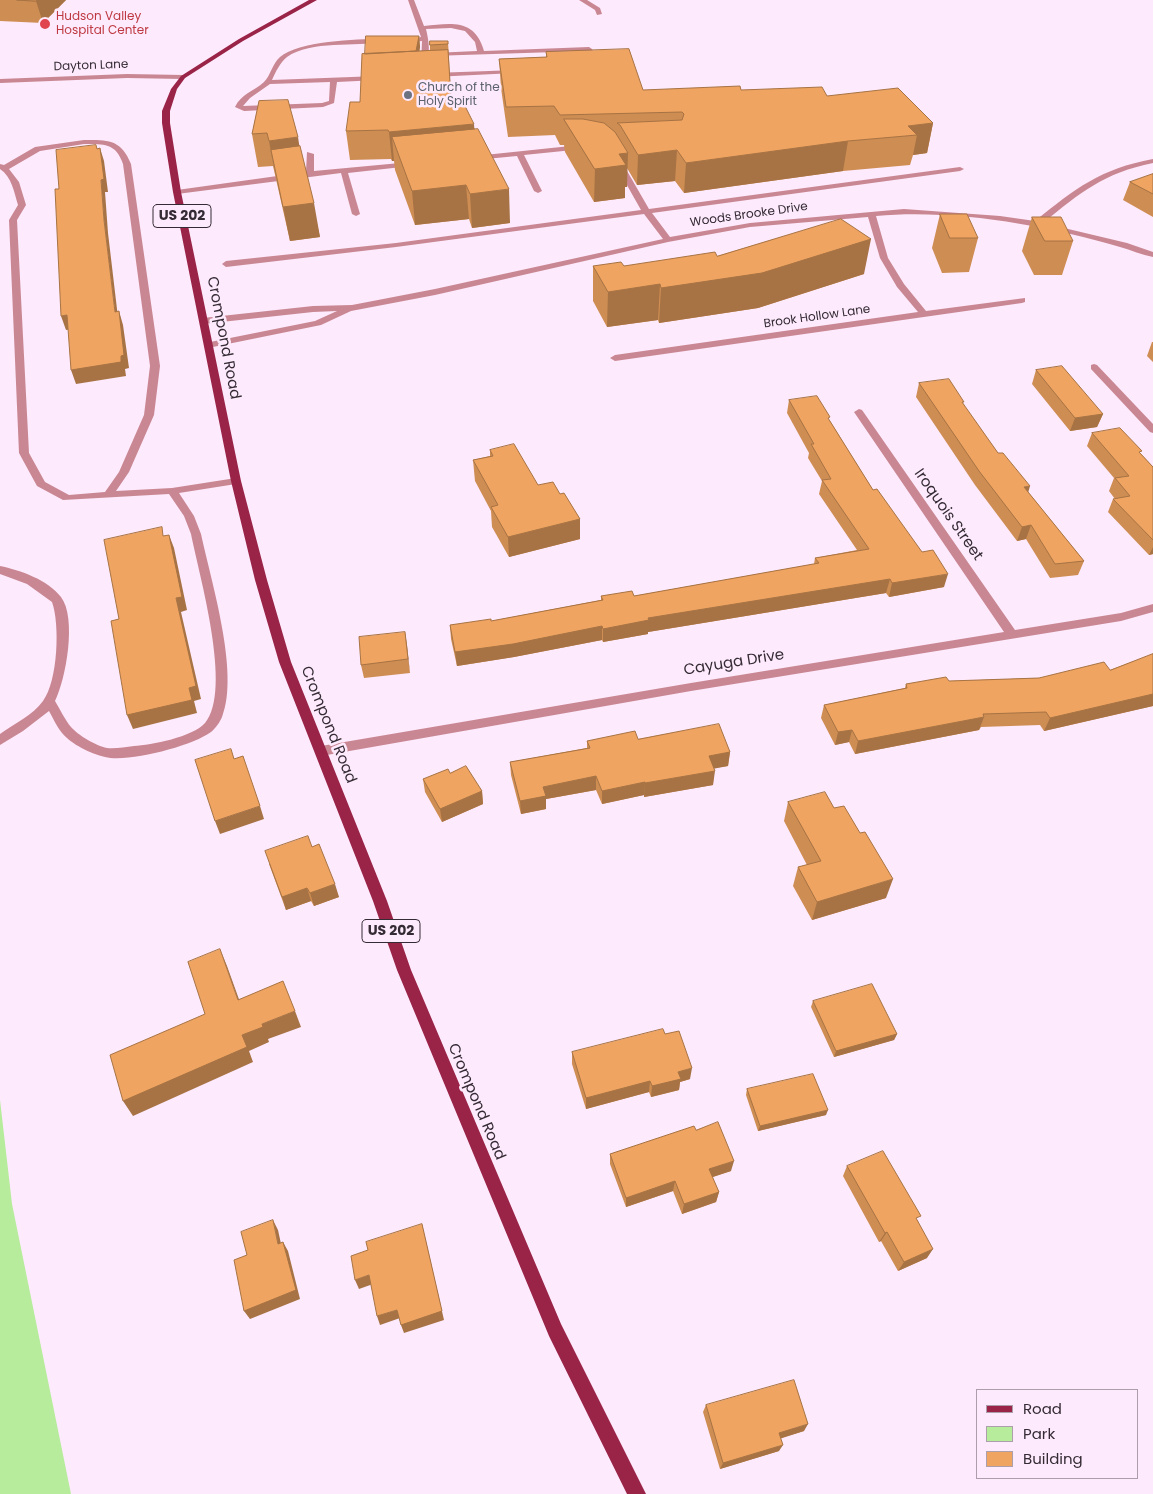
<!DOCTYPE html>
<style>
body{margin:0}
#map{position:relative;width:1153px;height:1494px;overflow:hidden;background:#fdeafc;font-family:Poppins,sans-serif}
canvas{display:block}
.legend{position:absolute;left:976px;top:1389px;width:162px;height:90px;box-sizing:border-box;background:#fdeafc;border:1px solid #ad9eac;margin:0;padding:6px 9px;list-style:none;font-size:15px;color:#342b34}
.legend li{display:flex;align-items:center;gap:10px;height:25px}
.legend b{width:25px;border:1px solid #ad9eac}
</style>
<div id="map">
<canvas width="1153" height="1494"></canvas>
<ul class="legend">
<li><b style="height:6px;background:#9a2448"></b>Road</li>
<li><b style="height:14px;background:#b6ec9b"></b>Park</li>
<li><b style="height:14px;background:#efa461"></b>Building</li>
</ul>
</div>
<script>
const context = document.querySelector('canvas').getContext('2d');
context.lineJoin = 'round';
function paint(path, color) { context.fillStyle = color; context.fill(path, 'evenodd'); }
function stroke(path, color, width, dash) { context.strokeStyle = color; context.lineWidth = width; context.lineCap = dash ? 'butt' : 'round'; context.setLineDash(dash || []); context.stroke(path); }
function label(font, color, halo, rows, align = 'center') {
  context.font = font + ' Poppins,sans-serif'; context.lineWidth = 5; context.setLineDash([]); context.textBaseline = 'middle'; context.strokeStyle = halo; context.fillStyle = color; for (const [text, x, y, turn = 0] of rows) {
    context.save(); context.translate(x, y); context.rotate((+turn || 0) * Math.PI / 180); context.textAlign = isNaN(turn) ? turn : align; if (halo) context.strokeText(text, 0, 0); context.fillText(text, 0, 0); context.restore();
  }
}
paint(new Path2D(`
 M0 1100 12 1204 71 1494H0Z`), '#b6ec9b');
paint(new Path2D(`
 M408 0H414L424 26C452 23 475 19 484 51L589 47 592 49 596 58 594 64 591 66 588 64 590 58 587 51 431 56 430 55 433 53 477 51 475 42 465 31 451 28 426 29C429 42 431 54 425 67H421L422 41 404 43 401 41 421 37Z
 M579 0H587L600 8 602 14 597 15 595 10Z
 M381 39 384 41 383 42C356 47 311 40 287 57 280 63 276 71 272 80L378 76 381 78 378 80 337 82 334 103 323 107 244 111 235 107C241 94 254 91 264 82 271 75 272 64 280 57 298 41 357 39 381 39ZM330 82 329 101 322 103 243 106 250 98 270 84Z
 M517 70V72L515 73 433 77 430 75 433 73Z
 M127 74 183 75 186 77 183 79 127 78 0 83V79Z
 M84 140C108 140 121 139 131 164L160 366 154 415 129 472 116 491 172 488 236 478 241 481 236 484 179 493 194 516 201 534C211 581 240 673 222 717 220 722 215 729 211 732 192 746 128 763 105 757 91 754 71 744 62 733 57 727 53 718 49 711L23 731 0 745V734C14 724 33 715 43 701 58 681 60 624 52 602L27 584 0 574V566C20 570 48 580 61 597 77 618 66 679 55 701 60 709 65 720 71 727 78 735 96 746 107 748 115 749 125 747 134 746 151 745 193 737 205 723 233 690 199 575 191 534L184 516 169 494 63 500 37 486 19 453 9 220 18 205C14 192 12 177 0 169V164L4 165 35 147ZM84 144C104 144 116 143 123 164L150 366 144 415 119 472 105 492 69 495 45 482 29 453 17 220 26 205 19 182 9 169 40 151Z
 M580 145 584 147 583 149 524 155 542 191 538 193 534 191 517 156 475 160 471 158 475 156Z
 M307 152 314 154V171L411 162 415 164 411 166 348 173 360 214 356 216 352 214 341 173 177 194 173 192 177 190 306 172Z
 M1153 159V163C1104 173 1081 192 1043 223L1127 243 1153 252V257C1142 255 1131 250 1120 247 1044 225 955 209 876 216L888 258 904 284 926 311 1025 298V302L1022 303 615 361 610 358 615 355 918 312 897 287 880 258 868 217 750 227 668 242 435 295 351 311 321 325 208 348 205 347V343L315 321 337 311 313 312 203 324 199 321 203 318 313 306 352 305 435 289 663 239 644 214 396 247 226 267 222 264 226 261 396 243 641 210 615 164 619 162 623 164 649 209 960 167 964 169 960 171 652 213 670 237 750 223 904 209 1000 216 1035 221C1076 188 1100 169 1153 159Z
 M1094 364 1097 365 1153 424V433L1150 432 1091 369V365Z
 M859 409 862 410 1015 630 1121 613 1153 604V612L1121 621 691 691 321 756 317 754 315 751 317 748 321 746 691 683 1004 632 854 412Z`), '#c98793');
paint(new Path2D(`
 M309 0H317L243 41 185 78 177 89 170 111V123L181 192 241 481 267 580 291 662 387 901 411 970 561 1324 646 1494H627L549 1336 397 970 373 901 279 662 255 580 231 481 173 192 162 123V111L171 89 181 76 239 39Z`), '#9a2448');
paint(new Path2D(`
 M0 0H66L43 23 0 21Z
 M419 36 420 47 419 51H430V45L448 41 451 98 475 129 510 223 472 228 469 219 415 225 395 170 394 161H392L391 159 350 160 346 131 360 102 365 54Z
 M546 52 643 90H741L827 96 933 123 927 153 913 155 910 165 843 171 684 193 675 181 637 185 627 168V187H625V198L594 202 565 152 564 145H560L555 135 508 137 501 88 499 59 546 57Z
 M259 101 299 146 320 237 290 241 273 166 258 167 252 134Z
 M1153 174V217L1123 200 1130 182Z
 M940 214 978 238 969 272 942 273 932 248Z
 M1032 217 1073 241 1062 275H1034L1022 251Z
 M717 256 864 274 758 308 659 323 658 320 607 327 593 301V266H624Z
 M1152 342H1153V362L1147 356Z
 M1036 370 1103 414 1097 427 1070 431 1032 384Z
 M919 383 963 405 998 453 1028 492 1084 561 1078 575 1050 578 1026 539 1017 541 975 485 916 397Z
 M789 400 830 421 873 490 944 587 889 597 886 593 648 632V634L603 642 602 640 514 657 457 666 451 639 450 625 491 621 601 600V596H634L814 564 815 558 857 550 819 494 822 481 808 458 809 453 787 413Z
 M1092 433 1141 454 1153 467V554L1149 555 1108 512 1113 499H1115L1109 491 1114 478 1087 446Z
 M490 450 538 485 560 494 580 519V539L509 557 492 527 491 511 475 481 473 460 490 456Z
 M405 632 410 673 364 678 361 665Z
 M1153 654V706L1044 731 1040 725 981 727 979 730 855 754 849 742 835 745 821 718 824 705 905 688 906 684 949 681 1039 678 1110 670Z
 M638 739 730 752 728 766 714 768 713 785 644 797V795L602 804 596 790 546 799V809L521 814 511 775 510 762 587 748V741Z
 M450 773 482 791 483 804 442 822 425 792 423 779Z
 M788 802 886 898 812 920 793 886 798 867 807 865 784 821Z
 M312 847 339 897 314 906 311 901 286 910 269 864Z
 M813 1001 897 1034 894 1040 834 1057 811 1007Z
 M665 1034 690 1079 680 1082 679 1090 651 1097 649 1092 586 1109 572 1064V1052Z
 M747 1089 826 1115 758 1131 746 1095Z
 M696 1130 731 1171 712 1177 719 1192 716 1202 682 1214 673 1191 626 1207 610 1164V1154Z
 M847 1166 918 1221 927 1258 898 1271 881 1241 879 1242 843 1176Z
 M706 1405 804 1431 781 1438 779 1451 720 1469 703 1412Z`), '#ce8d53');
paint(new Path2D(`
 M37 0H66L43 23 36 1Z
 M419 36 420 47 416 71 414 59Z
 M933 123 927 153 913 155 917 135 908 126Z
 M474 124 476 153 392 137 394 161H392L389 132Z
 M298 137 303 170 271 150 275 174 269 141Z
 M848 141 843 171 684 193 686 163Z
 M100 148 104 161 108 192H105L108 233 119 326 115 312 104 220 101 180Z
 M677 150 675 181 637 185 638 155Z
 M628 153 627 187H625V198L594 202 595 169 619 154Z
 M466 185 469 219 415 225 412 191Z
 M509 189 510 223 472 228 470 194Z
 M314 203 320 237 290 241 283 207Z
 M871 239 864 274 758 308 659 323 661 288Z
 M660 284 658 320 607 327 608 292Z
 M119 311 123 325 129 368 125 369 126 376 76 384 71 370 121 356Z
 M67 315 72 329 66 330 61 316Z
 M1103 414 1097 427 1070 431 1075 418Z
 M1030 486 1026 500 1024 487Z
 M580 519V539L509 557 508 537Z
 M1031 525 1026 539 1017 541 1022 527Z
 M169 535 174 548 187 610 181 612 201 699 194 701 197 713 133 729 127 715 189 688 176 598Z
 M1153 547V554L1149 555Z
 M948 574 944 587 889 597 892 583Z
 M890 579 886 593 648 632V634L603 642V629L648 618Z
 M602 626V640L514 657 457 666 455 652Z
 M405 632 407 645 410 673 408 659Z
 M1153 694V706L1044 731 1050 718Z
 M984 717 979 730 855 754 858 741Z
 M852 730 849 742 835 745 838 732Z
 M730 752 728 766 707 770 709 756Z
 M715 771 713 785 644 797 645 783Z
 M596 776V790L546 799V809L521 814 520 801 543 787Z
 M645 782 644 795 602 804V791Z
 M482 791 483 804 442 822 440 809Z
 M260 806 264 819 220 834 215 821Z
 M893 879 886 898 812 920 817 902Z
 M335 884 339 897 314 906 310 893Z
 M307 888 311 901 286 910 282 897Z
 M220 949 227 966 245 1016 238 1000Z
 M295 1011 301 1027 268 1039 269 1042 249 1051 253 1062 133 1116 123 1101 242 1035 262 1024Z
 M897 1034 894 1040 834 1057 836 1051Z
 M692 1068 690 1079 680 1082 679 1090 651 1097 652 1086 678 1072Z
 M650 1081 649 1092 586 1109V1098Z
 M828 1110 826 1115 758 1131 760 1126Z
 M734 1161 731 1171 707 1179 709 1169Z
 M675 1181 673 1191 626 1207V1198Z
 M719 1192 716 1202 682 1214 684 1204Z
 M273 1220 278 1230 283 1253 278 1244Z
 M422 1224 444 1320 404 1333 401 1325Z
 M887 1232 881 1241 879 1242 885 1233Z
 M283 1242 288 1251 300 1299 250 1319 244 1311Z
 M933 1249 927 1258 898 1271 904 1262Z
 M369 1275 373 1284 359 1289 355 1280Z
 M397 1310 400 1318 380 1325 377 1316Z
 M808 1424 804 1431 776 1440 779 1433Z
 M783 1445 779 1451 720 1469 723 1463Z`), '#a77344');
const building = new Path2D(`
 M17 0H37L36 1Z
 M366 36H419L416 51 365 54Z
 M430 41H448V44L430 45Z
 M629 49 643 90 740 86 741 90 822 87 827 96 898 88 933 123 908 126 917 135 848 141 686 163 677 150 638 155 620 125 617 123 682 120 684 114 682 112 560 115 554 106 506 107 499 59 547 57 546 52Z
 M448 50 451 98H461L474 124 389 132 388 130 346 131 350 102H360L362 54Z
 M288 100 298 137 269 141 267 133 252 134 259 101Z
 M564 119H583L604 123 615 132 628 153 619 154 626 165 595 169Z
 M478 129 509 189 470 194 466 185 412 191 392 137Z
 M96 145 97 149 100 148 104 179 101 180 104 220 115 312 119 311 124 355 121 356V362L71 370 67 315 61 316 55 189H59L56 150Z
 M300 146 314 203 283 207 271 150Z
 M1153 174V194L1130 182Z
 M940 214H967L978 238H950Z
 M1032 217H1061L1073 241H1045Z
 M841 219 871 239 762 273 661 288 660 284 608 292 593 266 621 262 624 266 715 252 717 256Z
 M1062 366 1103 414 1075 418 1036 370Z
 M949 379 964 402H962L998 453H1003L1030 486 1024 487 1084 561 1055 564 1031 525 1022 527 979 471 919 383Z
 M817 396 830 417 828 418 873 490 877 489 922 552 933 550 948 574 892 583 890 579 648 618 649 620 603 629 602 626 513 644 455 652 450 625 491 619V621L603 600 601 596 632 591 634 596 819 563 815 558 869 549 822 480 831 479 811 444H814L789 400Z
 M1120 428 1142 451 1139 452 1153 467V540L1113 499 1130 496 1115 478 1129 476 1092 433Z
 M514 444 538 485 553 482 560 494 564 493 580 519 508 537 491 507 498 505 473 460 493 456 490 450Z
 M162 527 163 536 169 535 182 597 176 598 196 686 189 688 192 700 127 715 111 621 119 619 104 540Z
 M405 632 408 659 361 665 359 637Z
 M1153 654V694L1050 718 1046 712 983 714 984 717 858 741 852 730 838 732 824 705 907 688 906 684 946 677 949 681 1039 678 1104 662 1110 670Z
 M719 724 730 752 709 756 715 771 645 783V782L602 791 596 776 543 787 546 796 520 801 510 762 590 748 587 741 635 731 638 739Z
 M231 749 234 759 243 756 260 806 215 821 195 760Z
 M466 766 482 791 440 809 423 779 448 769 450 773Z
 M825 792 834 808 844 806 860 833 865 832 893 879 817 902 798 867 821 861 788 802Z
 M308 836 312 847 319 844 335 884 310 893 307 888 282 897 265 851Z
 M220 949 238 1000 283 981 295 1011 262 1024 263 1027 242 1035 247 1047 123 1101 110 1055 205 1014 188 962Z
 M872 984 897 1034 836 1051 813 1001Z
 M663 1029 665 1034 679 1031 692 1068 678 1072 681 1079 652 1086 650 1081 586 1098 572 1052Z
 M813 1074 828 1110 760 1126 747 1089Z
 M718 1122 734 1161 709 1169 719 1192 684 1204 675 1181 626 1198 610 1154 694 1126 696 1130Z
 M883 1151 921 1216 916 1218 933 1249 904 1262 887 1232 885 1233 847 1166Z
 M273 1220 278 1244 283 1242 296 1290 244 1311 234 1260 247 1255 241 1232Z
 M422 1224 442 1311 401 1325 397 1310 377 1316 369 1275 355 1280 351 1256 368 1250 366 1242Z
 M794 1380 808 1424 779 1433 783 1445 723 1463 706 1405Z`);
paint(building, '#efa461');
stroke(building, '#a77344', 1);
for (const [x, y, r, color] of [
 [45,24,6,"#e0444e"],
 [408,95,5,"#6b7280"]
]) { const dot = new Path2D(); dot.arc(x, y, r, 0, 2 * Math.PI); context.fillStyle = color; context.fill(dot); stroke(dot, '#fdeafc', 2); }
label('12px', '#be3a42', '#fdeafc', [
 ["Hudson Valley",56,17],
 ["Hospital Center",56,31]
], 'left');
label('12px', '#342b34', '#fdeafc', [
 ["Dayton Lane",91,66,-2],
 ["Woods Brooke Drive",749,215,-8],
 ["Brook Hollow Lane",817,317,-8]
]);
label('12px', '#5b616d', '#fdeafc', [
 ["Church of the",418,88],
 ["Holy Spirit",418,102]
], 'left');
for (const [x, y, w] of [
 [182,216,58],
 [391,931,58]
]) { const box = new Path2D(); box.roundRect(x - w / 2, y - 11.5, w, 23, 4); context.fillStyle = '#fdeafc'; context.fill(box); stroke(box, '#342b34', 1); }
label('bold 14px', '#342b34', null, [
 ["US 202",182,216],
 ["US 202",391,931]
]);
label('15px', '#342b34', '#fdeafc', [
 ["Crompond Road",223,338,79],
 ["Iroquois Street",948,515,55],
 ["Cayuga Drive",734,663,-9],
 ["Crompond Road",328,725,68],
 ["Crompond Road",476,1102,67]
]);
</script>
